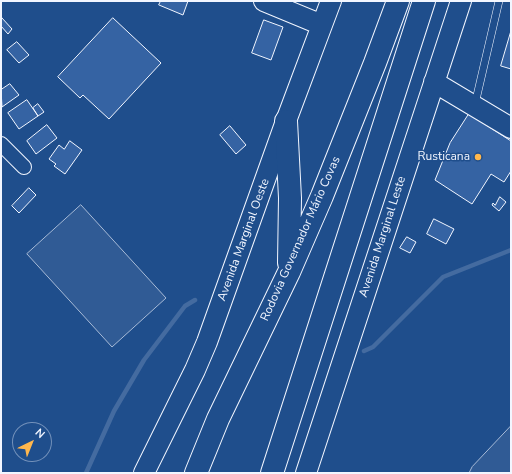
<!DOCTYPE html>
<meta charset="utf-8">
<style>
body{margin:0}
#map{position:relative;width:512px;height:474px;overflow:hidden;background:#1f4e8c;font-family:"Nunito Sans",sans-serif}
canvas{display:block}
.frame{position:absolute;inset:0;border:2px solid #f2f6ff;pointer-events:none}
.north{position:absolute;left:12px;top:422px;width:40px;height:40px;box-sizing:border-box;background:#1f4e8c;border:1px solid #7391ba;border-radius:50%;rotate:43deg;font-size:11px;font-weight:700;line-height:16px;text-align:center;color:#f2f6ff}
.north::after{content:'';display:block;margin:auto;width:14px;height:18px;background:#ffb74d;clip-path:polygon(50% 0,100% 100%,50% 72%,0 100%)}
</style>
<div id="map">
<canvas width="512" height="474"></canvas>
<div class="frame"></div>
<div class="north">N</div>
</div>
<script>
const context = document.querySelector('canvas').getContext('2d');
context.lineJoin = 'round';
function paint(path, color) { context.fillStyle = color; context.fill(path, 'evenodd'); }
function stroke(path, color, width, dash) { context.strokeStyle = color; context.lineWidth = width; context.lineCap = dash ? 'butt' : 'round'; context.setLineDash(dash || []); context.stroke(path); }
function label(font, color, halo, rows, align = 'center') {
  context.font = font + ' "Nunito Sans",sans-serif'; context.lineWidth = 3; context.setLineDash([]); context.textBaseline = 'middle'; context.strokeStyle = halo; context.fillStyle = color; for (const [text, x, y, turn = 0] of rows) {
    context.save(); context.translate(x, y); context.rotate((+turn || 0) * Math.PI / 180); context.textAlign = isNaN(turn) ? turn : align; if (halo) context.strokeText(text, 0, 0); context.fillText(text, 0, 0); context.restore();
  }
}
const built = new Path2D(`
 M81 205 166 298 112 347 27 254Z
 M511 426V473H469L472 467Z`);
paint(built, '#305b95');
stroke(built, '#a8bbd7', 1);
stroke(new Path2D(`
 M364 351 373 347 443 277 511 250
 M86 473 114 411 144 360 185 306 195 300`), '#446ba0', 4.5);
const building = new Path2D(`
 M161 1H188L183 15 159 5Z
 M2 18 12 29 8 34 1 26V19Z
 M113 18 161 63 109 119 83 95 80 98 58 77Z
 M264 20 283 27 271 60 252 53Z
 M511 31V69L501 66Z
 M17 42 29 55 19 63 7 50Z
 M10 84 19 95 2 107 1 90Z
 M27 100 38 116 19 129 8 113Z
 M38 104 44 112 38 116 33 108Z
 M469 114 511 141V171L504 182 491 174 472 204 435 180 450 143Z
 M47 125 57 138 36 154 27 141Z
 M230 126 246 145 236 154 220 135Z
 M70 141 82 150 65 174 54 166 56 164 49 159 59 145 64 149Z
 M29 188 36 195 19 213 12 206Z
 M500 197 506 202 499 211 492 205 493 203 495 205Z
 M434 219 454 229 446 244 427 234Z
 M407 237 416 242 410 253 400 248Z`);
paint(building, '#3563a3');
stroke(building, '#f2f6ff', 1);
const lane = new Path2D(`
 M475 104 499 1`);
const street = new Path2D(`
 M1 144 24 167`);
const secondary = new Path2D(`
 M264 1 322 25
 M434 82 511 128
 M144 473 195 370 207 342 286 121 331 1
 M306 473 461 1`);
const highway = new Path2D(`
 M286 121 290 198 289 263
 M196 473 218 419 289 272 322 196 375 63 398 1
 M272 473 424 1`);
stroke(lane, '#f2f6ff', 8);
stroke(street, '#f2f6ff', 16);
stroke(secondary, '#f2f6ff', 22);
stroke(highway, '#f2f6ff', 24);
stroke(lane, '#1f4e8c', 7);
stroke(street, '#1f4e8c', 14);
stroke(secondary, '#1f4e8c', 20);
stroke(highway, '#1f4e8c', 22);
for (const [x, y, r, color] of [
 [478,157,4,"#ffb74d"]
]) { const dot = new Path2D(); dot.arc(x, y, r, 0, 2 * Math.PI); context.fillStyle = color; context.fill(dot); stroke(dot, '#1f4e8c', 1.5); }
label('12px', '#f2f6ff', '#1f4e8c', [
 ["Rusticana",470,157]
], 'right');
label('12px', '#f2f6ff', '#1f4e8c', [
 ["Avenida Marginal Leste",383,237,-72],
 ["Rodovia Governador Mário Covas",301,239,-66],
 ["Avenida Marginal Oeste",244,240,-70]
]);
</script>
